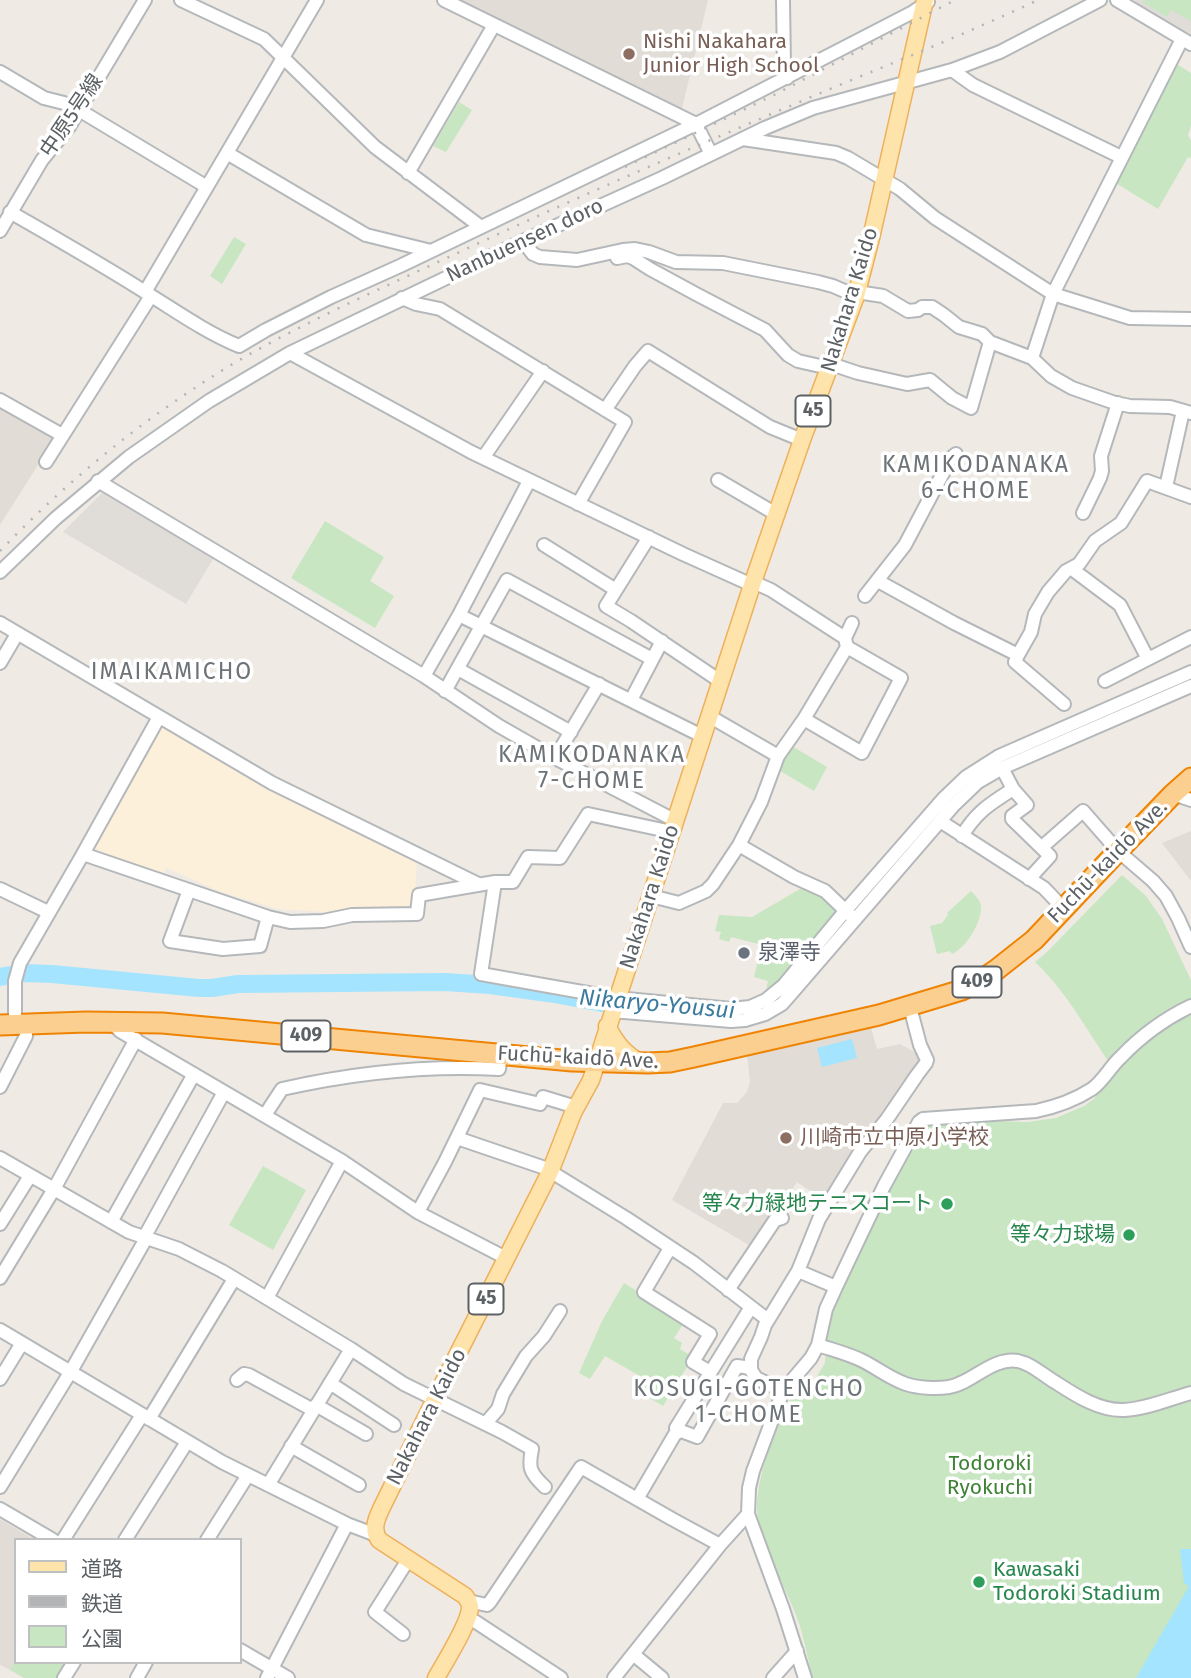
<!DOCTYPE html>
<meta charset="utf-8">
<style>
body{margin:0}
#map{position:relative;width:1191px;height:1678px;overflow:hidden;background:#efebe4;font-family:"Fira Sans","Noto Sans JP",sans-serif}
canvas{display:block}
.legend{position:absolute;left:14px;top:1538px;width:228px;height:126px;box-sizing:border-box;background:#fff;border:2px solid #bec0c1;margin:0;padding:9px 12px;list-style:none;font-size:21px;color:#5c6165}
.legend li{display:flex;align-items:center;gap:14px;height:35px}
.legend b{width:35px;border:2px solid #bec0c1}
</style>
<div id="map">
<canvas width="1191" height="1678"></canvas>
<ul class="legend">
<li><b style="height:9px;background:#fee4aa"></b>道路</li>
<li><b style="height:9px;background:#b3b4b5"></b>鉄道</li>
<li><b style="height:19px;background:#c7e6c1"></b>公園</li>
</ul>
</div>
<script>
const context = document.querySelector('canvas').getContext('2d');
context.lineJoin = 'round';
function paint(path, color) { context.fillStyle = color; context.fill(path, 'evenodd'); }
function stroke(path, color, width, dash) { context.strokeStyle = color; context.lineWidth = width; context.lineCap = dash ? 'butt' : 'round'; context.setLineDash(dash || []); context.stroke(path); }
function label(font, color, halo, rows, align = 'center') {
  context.font = font + ' "Fira Sans","Noto Sans JP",sans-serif'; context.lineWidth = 7; context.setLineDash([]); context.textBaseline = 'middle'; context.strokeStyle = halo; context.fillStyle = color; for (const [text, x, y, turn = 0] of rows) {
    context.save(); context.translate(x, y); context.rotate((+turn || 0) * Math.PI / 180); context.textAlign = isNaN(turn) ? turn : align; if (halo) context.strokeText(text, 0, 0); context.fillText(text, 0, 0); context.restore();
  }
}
paint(new Path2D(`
 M161 724 417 859 415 894 408 907 323 912 278 909 221 892 167 868 162 875 91 851Z`), '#fdf0db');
paint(new Path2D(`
 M1135 0H1191V35L1135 3Z
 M104 491 215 556 186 604 63 532Z`), '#e0ddd9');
paint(new Path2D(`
 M456 0H708L682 108 676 110Z
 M0 403 57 435 0 525Z
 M1191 831V881L1162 843Z
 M871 1028 877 1049 900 1044 916 1053 921 1052 923 1060 828 1195 822 1193 819 1197 797 1182 754 1248 672 1200 723 1103H737L747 1092 750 1082 747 1053 761 1052Z
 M0 1519 35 1540H16V1660L10 1670 0 1665Z`), '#e1dcd5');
paint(new Path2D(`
 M1147 0H1191V21L1171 10 1167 17 1142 2Z
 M1175 63 1191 73V126L1188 135 1191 141V158L1188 157 1158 209 1114 182Z
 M459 102 472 110 446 152 433 146Z
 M234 237 246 244 222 284 210 276Z
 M325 521 384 557 370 581 394 596 375 628 291 578Z
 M790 745 827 767 814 791 777 769Z
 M1122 875 1146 896 1162 919 1191 980V1678H813C807 1657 804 1635 796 1615 785 1586 755 1534 757 1504 759 1466 777 1431 791 1396L802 1401 825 1363 826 1338 835 1303 868 1233 901 1167 927 1126 995 1121 1028 1122 1056 1118 1084 1106 1094 1099 1116 1072C1089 1035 1069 994 1035 962L1047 952Z
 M805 886 815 889 840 909 776 987 765 995 768 981 754 977 762 945 731 937 729 942 719 939 721 932 715 931 719 915 752 917Z
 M971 891C975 896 980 899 981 906 982 922 966 948 952 954L950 951 937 954 930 926 942 923 948 915 947 913Z
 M263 1166 306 1190 273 1250 229 1225Z
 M624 1283 685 1321 674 1338 682 1343 680 1349 693 1357 663 1406 638 1391 645 1379 605 1356 590 1379 579 1373 602 1321Z
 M16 1660V1662H69L58 1678H24L10 1670Z`), '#c7e6c1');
paint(new Path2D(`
 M852 1039 857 1058 822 1067 817 1048Z
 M1180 1549H1191V1678H1136L1189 1586 1184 1583Z`), '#a5e4fe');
stroke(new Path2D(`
 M1137 703 1191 678
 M0 977 23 973 52 974 199 988H212L238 984 445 982 490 985 555 994 602 1003 686 1011`), '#a5e4fe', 18);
const minor = new Path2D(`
 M181 0 264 39 375 147 481 227
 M444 0 696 124 711 154
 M783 0 784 65 787 78
 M1117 0 1191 44
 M952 70 973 85 1121 157
 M0 72 44 98 64 103 79 110 207 187
 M743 139 836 153 848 158 900 189 935 218 1053 294 1130 318 1191 319
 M227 153 366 235 431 251
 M408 173 494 25
 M10 212C55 238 101 264 145 292 176 311 205 332 239 346L266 330 331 297 400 266 696 124 913 12 928 2
 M0 231 42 160 69 127 145 0
 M523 241 533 254 540 257 577 260 623 250 635 249 649 252 676 262 723 263 818 282 833 286 856 296
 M617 258 627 256 633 258 650 269 696 294 765 330 788 355 798 361 829 368
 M145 292 317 0
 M857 292 883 296 908 311 918 310 922 307H932L944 315 959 327 982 334 990 342 1032 358 1051 376 1072 388 1115 403 1130 406 1170 407 1191 413
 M402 298 416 304 440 309 625 422 578 504
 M290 353 471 452 683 554 752 585
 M1032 358 1053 294 1182 39
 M831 364 858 373 907 384 930 380 952 398 971 408 990 342
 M0 400 62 435
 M605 410 635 366 648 351 770 427 802 440
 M483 458 543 371
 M46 462 151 296
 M718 480 776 514
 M98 481 424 676 499 726 555 758 676 821
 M1166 487 1183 411
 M1083 513 1100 478 1102 471 1101 456 1118 403
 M649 537 606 606 631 621 714 677 721 679
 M544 545 616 590
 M1072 569 1120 605 1148 659 1191 637
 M0 572 56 518 129 457 209 401 290 353 523 241 662 178 765 128 813 108 952 70 1000 52 1100 0
 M878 581 954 623 1018 655 1015 662 1064 704
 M753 582 771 590 845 638
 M865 596 905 545 951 458 956 454
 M459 615 702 736
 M0 623 272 783 478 884
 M1018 655 1031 632 1035 614 1048 592 1066 571 1079 564 1095 541 1121 523 1147 481 1191 497
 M0 663 17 634
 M458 669 571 732
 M424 676 459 615 529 481
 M1105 681 1148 659
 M445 691 507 580 652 659
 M631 700 662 641
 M709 716 778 756
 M804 719 862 753 901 678 847 647
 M555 758 599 684
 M1002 768 1013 789 1027 805 1012 816V819L1050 856 1029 879
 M1173 794 1191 800
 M940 821 1044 888 1063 908
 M962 836C977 811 990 804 1013 789
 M739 845 794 877 825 891 850 915
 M1042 847 1083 811 1118 851 1153 881 1166 896 1178 918 1191 947
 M83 854 159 717
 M495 882 481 974 616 998 732 1009 750 1007 766 1000 783 986 846 910 944 798 966 777 999 756 1191 672
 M0 889 48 912
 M189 890 170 941 223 949 260 946 268 917
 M651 896 679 903 706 891 713 884 739 845 761 802 778 756 804 719 847 647 845 638 852 623
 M612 1011 731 1021 745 1020 765 1014 782 1004 790 995 953 806 978 782 1002 768 1191 686
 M115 1023V1026L120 1031 342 1161 419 1213 506 1258
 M15 1025V981L20 963 83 854 268 917 290 922 323 921 352 915 417 914 419 895 495 882H513L528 857 560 858 588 814 672 832
 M0 1087 26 1036V1025
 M265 1115 282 1089C353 1073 426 1065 499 1069L501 1055
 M457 1138 545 1168 626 1218 694 1263 768 1320
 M0 1158 129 1232 179 1249 222 1271 351 1349 404 1384 502 1432 532 1449C528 1468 530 1473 545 1487
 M418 1212 445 1162 480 1090 540 1104 543 1097 576 1107
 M111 1222 194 1074
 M0 1224 30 1176
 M670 1248 644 1292 710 1334 693 1362 710 1372
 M798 1271 836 1287
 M0 1278 54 1189 136 1039
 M728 1290 775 1220 782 1218
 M267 1298 342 1161
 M0 1330 222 1462 347 1524 376 1535
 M818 1345C833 1350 849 1354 863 1361 877 1368 891 1379 906 1384 918 1388 936 1389 949 1387 973 1383 991 1357 1018 1361 1032 1364 1043 1375 1055 1382 1075 1395 1099 1411 1124 1410 1146 1409 1169 1399 1191 1393
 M0 1379 22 1343
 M237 1380 244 1374 249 1375 313 1410
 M330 1383 394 1425
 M783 1391 756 1378 751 1370V1359L761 1337 765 1325 798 1271 819 1219 860 1152 887 1119 917 1075 926 1063 927 1060 920 1045 910 1007
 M316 1405 366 1434
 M149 1419 234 1279
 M485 1424 498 1409 503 1394 526 1356 544 1336 560 1311
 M677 1431 676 1428 751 1307
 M291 1446 359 1485
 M268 1485 351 1349
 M0 1487 71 1371 144 1242 145 1236 224 1092
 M637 1499 675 1434 681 1431 697 1437 737 1366 751 1368
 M0 1509 53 1540
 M63 1540 142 1415
 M125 1540 187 1442
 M207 1540 248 1475
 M468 1601 487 1605 490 1602 581 1467 672 1519 720 1545
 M467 1618 476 1622 561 1678
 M403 1634 375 1612 408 1560
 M240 1650 288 1678
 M633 1654 662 1678
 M64 1678 74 1662
 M137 1678 146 1662
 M267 1678 347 1524
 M614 1678 720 1545 748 1514
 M773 1678 797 1651
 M805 1678 783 1609 748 1514 749 1488 753 1471 783 1391 811 1358 818 1345 826 1309 836 1287 884 1186 919 1122 923 1119 1036 1111C1055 1107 1075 1100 1092 1089 1104 1080 1110 1067 1121 1057 1140 1037 1166 1018 1191 1006`);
const major = new Path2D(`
 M607 1026C616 1043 625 1055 642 1063
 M436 1678C444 1663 471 1622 470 1606 469 1601 468 1600 465 1596L379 1540C372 1529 376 1520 381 1509L435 1399 550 1172 573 1113 591 1080 753 582 802 440 856 296 871 238 925 0`);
const highway = new Path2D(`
 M0 1025 86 1022 162 1023 572 1061 648 1063 670 1062 694 1057 879 1015 962 990 978 982 996 970 1034 940 1118 851 1173 794 1191 778`);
stroke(minor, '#b5b8bb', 16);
stroke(major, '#efb05c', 19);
stroke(highway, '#ef8303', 23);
stroke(minor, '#fff', 12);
stroke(major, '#fee4aa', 16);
stroke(highway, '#fbcf8f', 19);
stroke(new Path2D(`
 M625 167 774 95 955 0
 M0 551C70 478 149 414 236 362 310 319 389 285 466 249 586 193 708 141 830 89 900 60 970 32 1038 0`), '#b3b4b5', 2.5, [2, 9]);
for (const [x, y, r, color] of [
 [629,54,7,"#8d6e63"],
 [744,953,7,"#6b7280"],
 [786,1138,7,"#8d6e63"],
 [947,1204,7,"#2e9e5b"],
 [1129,1235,7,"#2e9e5b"],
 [979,1582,7,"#2e9e5b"]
]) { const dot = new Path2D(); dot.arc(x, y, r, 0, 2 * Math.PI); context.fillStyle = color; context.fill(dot); stroke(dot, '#fff', 2.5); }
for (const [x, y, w] of [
 [813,411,35],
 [977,982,49],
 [306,1036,49],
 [486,1299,35]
]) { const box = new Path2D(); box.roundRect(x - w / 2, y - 15.5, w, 31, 5); context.fillStyle = '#fff'; context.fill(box); stroke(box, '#5c6165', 2); }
label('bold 19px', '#5c6165', null, [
 ["45",813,411],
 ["409",977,982],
 ["409",306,1036],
 ["45",486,1299]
]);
label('21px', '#785e54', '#fff', [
 ["Nishi Nakahara",643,42],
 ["Junior High School",643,66],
 ["川崎市立中原小学校",800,1138]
], 'left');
label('21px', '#5c6165', '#fff', [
 ["中原5号線",72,116,-56],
 ["Nanbuensen doro",525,241,-25],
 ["Nakahara Kaido",850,300,-73],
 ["Fuchū-kaidō Ave.",1108,862,-46],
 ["Nakahara Kaido",650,897,-72],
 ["Fuchū-kaidō Ave.",578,1058,3],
 ["Nakahara Kaido",427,1417,-63]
]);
label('21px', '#5b616d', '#fff', [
 ["泉澤寺",758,953]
], 'left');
label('21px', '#27864d', '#fff', [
 ["等々力緑地テニスコート",933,1204],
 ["等々力球場",1115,1235],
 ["Kawasaki",993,1570,"left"],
 ["Todoroki Stadium",993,1594,"left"]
], 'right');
label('21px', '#3e8235', '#fff', [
 ["Todoroki",990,1464],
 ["Ryokuchi",990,1488]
]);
context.letterSpacing = '2px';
label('23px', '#6d7377', '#fff', [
 ["KAMIKODANAKA",976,466],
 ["6-CHOME",976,492],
 ["IMAIKAMICHO",172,673],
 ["KAMIKODANAKA",592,756],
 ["7-CHOME",592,782],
 ["KOSUGI-GOTENCHO",749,1390],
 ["1-CHOME",749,1416]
]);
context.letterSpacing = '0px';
label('italic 23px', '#3c7b9f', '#fff', [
 ["Nikaryo-Yousui",657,1005,5]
]);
</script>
